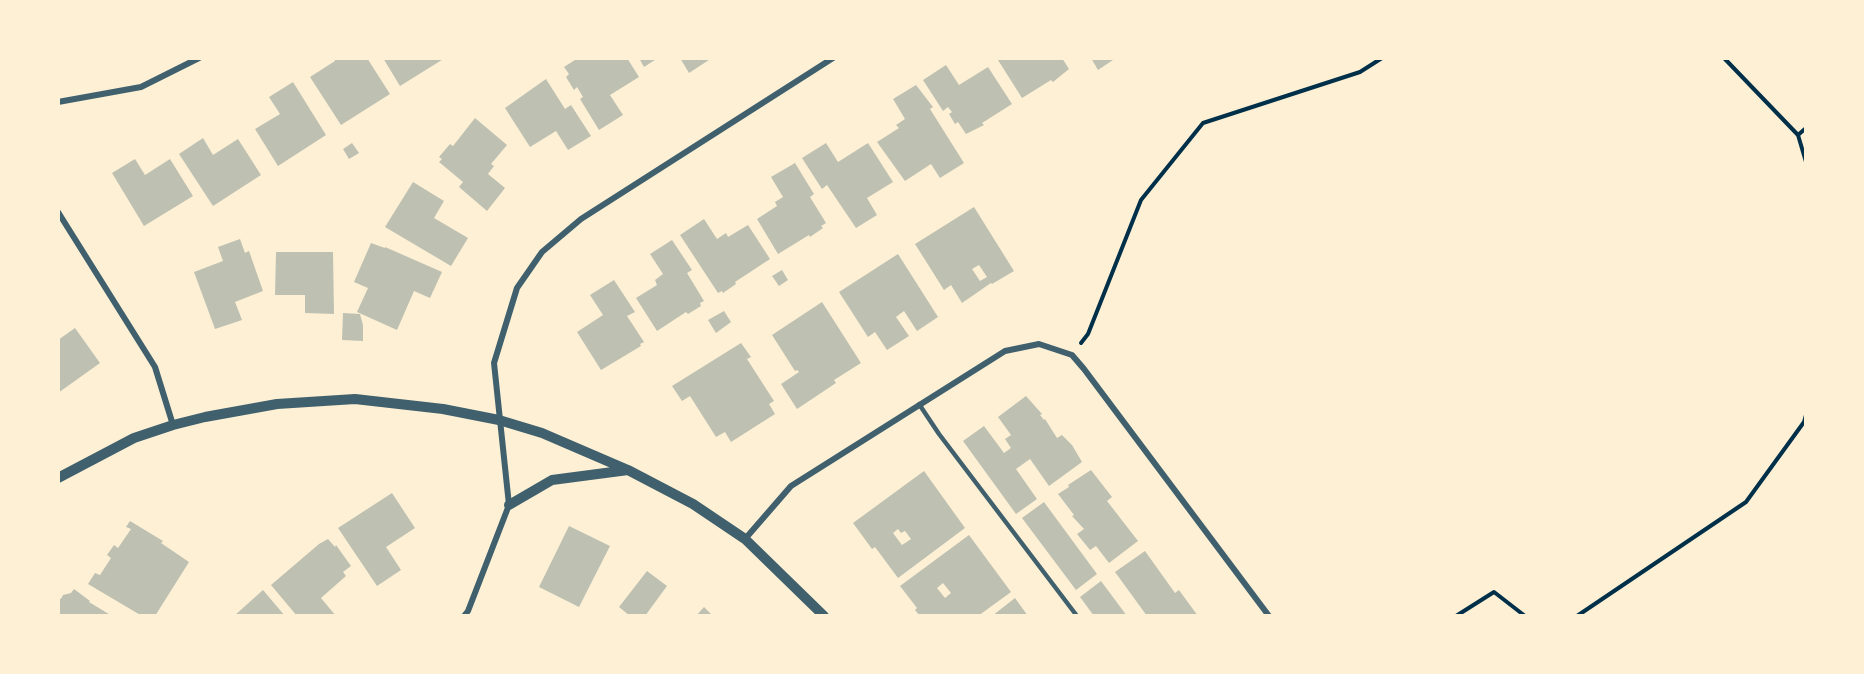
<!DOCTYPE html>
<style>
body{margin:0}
#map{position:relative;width:1864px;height:674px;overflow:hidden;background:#fdf0d5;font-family:"Work Sans",sans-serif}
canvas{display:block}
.frame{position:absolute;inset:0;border:60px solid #fdf0d5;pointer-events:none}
</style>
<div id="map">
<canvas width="1864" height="674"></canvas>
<div class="frame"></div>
</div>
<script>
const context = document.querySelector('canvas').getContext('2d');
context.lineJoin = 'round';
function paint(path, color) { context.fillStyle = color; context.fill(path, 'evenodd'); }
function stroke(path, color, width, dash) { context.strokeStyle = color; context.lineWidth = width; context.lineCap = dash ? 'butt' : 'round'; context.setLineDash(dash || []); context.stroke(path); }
paint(new Path2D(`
 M334 58H367L390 94 341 125 310 77 335 61Z
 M383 58H445L400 86Z
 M578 58H627L639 77 610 95 623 115 599 130 580 99 583 97 577 87 574 90 566 77 569 74 564 67Z
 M639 58H658L644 67Z
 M680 58H712L689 73Z
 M1000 58H1062L1069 69 1053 82 1051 80 1022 98 998 60Z
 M1091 58H1116L1098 70Z
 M946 65 959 85 988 67 1012 104 982 123 984 125 966 134 958 122 955 124 949 114 952 112 948 107 943 111 923 80Z
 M546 79 565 109 571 105 591 136 568 150 556 131 530 147 505 108Z
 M293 82 326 135 278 166 255 129 280 114 269 97Z
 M916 85 933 107 930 109 964 163 940 178 931 164 905 181 877 142 899 128 896 125 905 119 893 99Z
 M475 118 507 145 491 164 494 166 488 174 505 188 487 211 459 187 463 182 439 162 442 159 439 157 450 144 453 146Z
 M203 138 213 155 238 139 261 175 213 206 179 154Z
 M352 143 359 153 349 159 343 149Z
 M826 143 838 162 868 143 893 182 867 198 877 215 856 228 827 185 822 189 802 158Z
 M135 159 145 175 170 159 193 196 144 226 112 173Z
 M795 163 814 194 810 197 826 223 821 226 823 228 810 237 809 235 778 254 757 219 777 206 775 202 783 197 771 177Z
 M413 182 444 201 434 218 468 238 451 266 385 227Z
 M974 207 1014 271 992 284 991 283 962 303 951 285 944 290 915 244ZM979 265 987 277 980 281 972 269Z
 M704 219 717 239 726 233 728 237 748 225 770 259 735 282 736 284 723 293 722 291 718 293 680 235Z
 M240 239 245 253 249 251 263 291 235 302 242 320 215 329 194 272 223 261 218 247Z
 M672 240 692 270 687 273 704 301 700 303 701 306 688 314 686 312 657 331 636 298 657 285 655 280 663 274 650 254Z
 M371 243 385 248V247L442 272 430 298 414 291 397 330 357 312 368 288 354 282Z
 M276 252H333L334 314 305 313V295H275Z
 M898 254 938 317 917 331 904 311 896 317 909 336 887 350 875 332 868 337 839 292Z
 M782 270 788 280 779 286 772 276Z
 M614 280 635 312 627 316 644 342 640 344 641 346 601 370 577 332 603 315 590 295Z
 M822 302 861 363 834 380 836 383 797 409 781 384 799 372 797 370 795 371 772 335Z
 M724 311 731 322 716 333 708 320Z
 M343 313 360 314 363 325V341L342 340Z
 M75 328 100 363 58 393V340Z
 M741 343 751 357 747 359 774 401 769 404 775 414 731 442 725 432 716 437 690 396 682 401 672 386Z
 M1026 396 1042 414 1040 415 1044 420 1045 419 1057 438 1062 435 1072 445 1082 462 1049 486 1030 459 1016 469 1037 499 1016 514 963 441 984 426 1004 453 1011 448 1005 439 1011 435 998 417Z
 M1091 470 1112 497 1107 501 1138 541 1109 563 1096 546 1090 550 1077 534 1084 529 1072 516 1074 515 1058 494 1069 487 1068 485Z
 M924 471 965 528 898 578 875 547 872 549 853 523ZM898 529 901 533 905 531 911 539 902 545 893 533Z
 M392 493 415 528 386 547 401 570 377 586 338 528Z
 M1044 502 1097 574 1076 590 1022 518Z
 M130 521 163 541 161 543 189 562 155 616H142L88 584 95 573 100 575 111 558 107 555 114 545 118 548 131 529 126 527Z
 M569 526 610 546 579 607 539 587Z
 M969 535 1011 592 978 616H920L915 610 917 608 900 586ZM943 583 951 593 945 598 937 588Z
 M328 539 335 547 336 545 351 566 343 572 346 576 321 598 336 616H297L271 585 319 544Z
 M1145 551 1175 593 1179 590 1198 616H1147L1115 572Z
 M647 571 667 586 645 616H630L619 607Z
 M1101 581 1127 616H1094L1080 597Z
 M74 589 90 601 89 602 112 616H58V597L61 599 63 595 71 593Z
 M263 590 285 616H234Z
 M1015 598 1028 616H992Z
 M704 607 713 616H696Z`), '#bec0b2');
stroke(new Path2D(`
 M1724 58 1798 135 1806 162
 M1798 135 1806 128
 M1081 343 1088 334 1141 200 1203 123 1360 72 1382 58
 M1456 616 1494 592 1525 616
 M1577 616 1746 502 1804 422 1806 415`), '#003049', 4);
stroke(new Path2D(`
 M919 404 939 434 1077 616`), '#3f606c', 4.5);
stroke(new Path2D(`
 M58 102 141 87 199 58
 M58 212 155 367 173 425
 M745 539 791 486 1005 351 1039 344 1072 355 1084 369 1269 616
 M464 616 468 611 509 505 494 363 517 288 542 252 581 219 833 58`), '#3f606c', 6);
stroke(new Path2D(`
 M58 478 134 438 173 425 205 417 277 404 355 399 443 409 499 420 542 433 628 470 693 504 745 539 824 616
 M509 505 552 480 628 470`), '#3f606c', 10);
</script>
